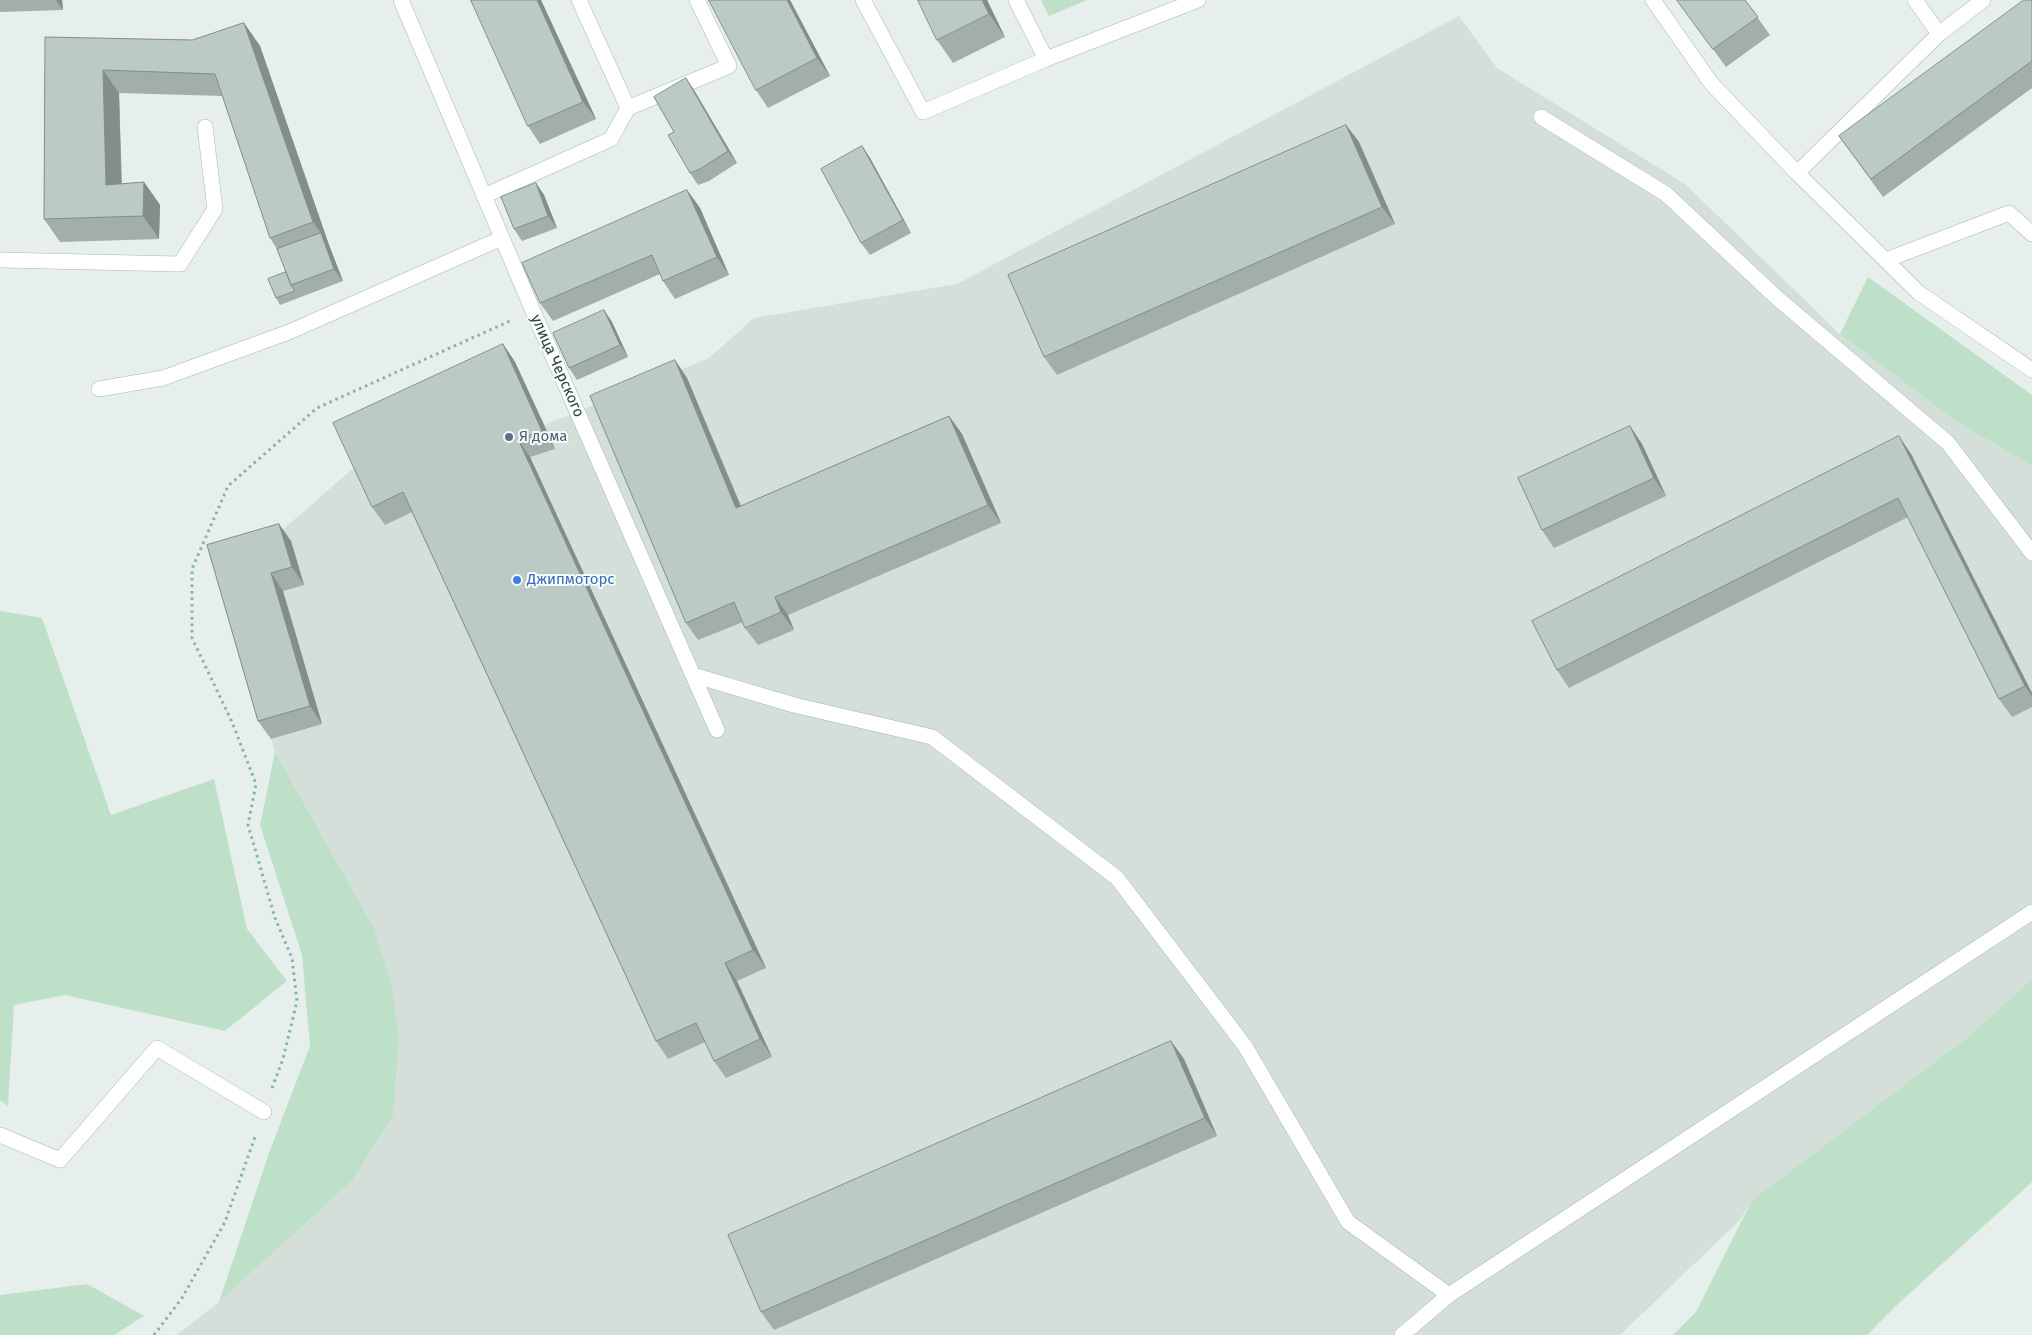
<!DOCTYPE html>
<meta charset="utf-8">
<style>
body{margin:0}
canvas{display:block;background:#e6efeb}
</style>
<canvas width="2032" height="1335"></canvas>
<script>
const context = document.querySelector('canvas').getContext('2d');
context.lineJoin = 'round';
function paint(path, color) { context.fillStyle = color; context.fill(path, 'evenodd'); }
function stroke(path, color, width, dash) { context.strokeStyle = color; context.lineWidth = width; context.lineCap = dash ? 'butt' : 'round'; context.setLineDash(dash || []); context.stroke(path); }
function label(font, color, halo, rows, align = 'center') {
  context.font = font + ' "Fira Sans",sans-serif'; context.lineWidth = 4; context.setLineDash([]); context.textBaseline = 'middle'; context.strokeStyle = halo; context.fillStyle = color; for (const [text, x, y, turn = 0] of rows) {
    context.save(); context.translate(x, y); context.rotate((+turn || 0) * Math.PI / 180); context.textAlign = isNaN(turn) ? turn : align; if (halo) context.strokeText(text, 0, 0); context.fillText(text, 0, 0); context.restore();
  }
}
paint(new Path2D(`
 M1459 16 1497 68 1685 184 1840 334 1954 420 2032 466V979L1968 1037 1752 1200 1740 1220 1620 1335H177L219 1302 351 1182 374 928 275 752 219 562 265 545 357 465 515 362 545 425 709 358 754 318 957 284Z`), '#d4dfda');
paint(new Path2D(`
 M1041 0H1087L1049 16Z
 M1868 277 2032 395V466L1954 420 1840 334Z
 M0 611 42 618 111 815 214 779 247 929 287 981 225 1031 65 995 14 1005 8 1106 0 1100Z
 M275 752 374 928 391 982 399 1038 393 1115 351 1182 219 1302 269 1153 310 1046 302 955 260 825Z
 M2032 979V1182L1899 1303 1867 1335H1673L1696 1312 1752 1200 1968 1037Z
 M87 1284 144 1316 114 1335H0V1295Z`), '#bfe0c8');
const lane = new Path2D(`
 M579 0 628 108
 M863 0 923 112 1046 59 1198 0
 M1016 0 1046 59
 M1653 0 1711 83 1797 173 1919 293 2032 370
 M1915 0 1939 34
 M1541 117 1666 194 1776 297 1948 443 2032 553
 M1797 173 1939 34 1983 0
 M484 196 611 139 628 108 729 66 697 0
 M0 260 180 264 215 209 205 127
 M1886 260 2009 213 2032 234
 M99 389 163 378 289 332 502 238
 M693 675 794 705 932 737 1117 878 1245 1046 1348 1222 1449 1295
 M0 1135 60 1160 157 1048 264 1112
 M1402 1335 1449 1295 2032 912`);
const street = new Path2D(`
 M401 0 533 311 717 730`);
stroke(lane, '#a8b8b2', 16);
stroke(street, '#a8b8b2', 16);
stroke(new Path2D(`
 M272 1088 283 1059 297 1001 292 958 275 918 248 825 256 784 232 722 192 638V569L228 486 317 408 512 320
 M154 1335 182 1298 225 1222 256 1134`), '#86b3a5', 3, [2.5, 4]);
stroke(lane, '#fff', 15);
stroke(street, '#fff', 15);
paint(new Path2D(`
 M0 0H62L63 10 0 12Z
 M541 0 596 119 540 144 528 126Z
 M790 0 830 76 768 108 756 90Z
 M987 0 1005 37 953 63 937 40Z
 M1677 0H1745L1770 35 1726 67Z
 M2032 0V88L1883 197 1839 136Z
 M244 23 260 46 329 245 343 281 280 305 276 298 286 272 277 249 270 238 223 96 119 93 122 184 144 182 160 205 159 239 60 242 44 219 45 37 192 40Z
 M686 78 694 90 737 163 709 181 698 185 690 173 674 132Z
 M1346 125 1359 142 1395 224 1057 375 1044 357Z
 M862 146 870 158 911 233 870 255 861 243Z
 M536 183 544 195 557 228 522 241 514 229Z
 M687 190 700 208 729 275 675 299 663 281 660 274 553 321 540 303Z
 M604 310 612 322 628 357 577 380 569 368Z
 M503 344 515 362 555 449 530 457 766 968 737 981 772 1057 726 1078 714 1061 705 1042 668 1059 656 1041 412 512 385 525 372 507Z
 M675 360 687 378 741 506 949 416 962 434 1001 523 788 615 794 630 758 645 745 628 743 622 698 640 686 623Z
 M1630 426 1642 444 1666 496 1554 548 1542 530Z
 M1911 454 2032 693V707L2012 717 1999 699 1908 517 1569 688 1557 670Z
 M279 524 291 541 304 585 283 591 322 724 271 739 258 721 207 545Z
 M1171 1041 1184 1059 1217 1136 774 1330 761 1312Z`), '#a1aea9');
paint(new Path2D(`
 M56 0H62L63 10Z
 M537 0H541L596 119 583 102Z
 M787 0H790L830 76 817 58Z
 M982 0H987L1005 37 989 14Z
 M244 23 260 46 329 245 343 281 334 269 321 233 313 222Z
 M103 70 119 93 122 208 106 185Z
 M686 78 694 90 737 163 728 151Z
 M1346 125 1359 142 1395 224 1382 207Z
 M862 146 870 158 911 233 903 220Z
 M144 182 160 205 159 239 143 216Z
 M536 183 544 195 557 228 548 216Z
 M687 190 700 208 729 275 717 257Z
 M604 310 612 322 628 357 620 345Z
 M503 344 515 362 555 449 542 431Z
 M675 360 687 378 749 526 736 508Z
 M949 416 962 434 1001 523 988 505Z
 M1630 426 1642 444 1666 496 1654 478Z
 M1899 436 1911 454 2032 693V696L2025 686Z
 M518 439 530 457 766 968 753 950Z
 M279 524 291 541 304 585 292 567Z
 M271 573 283 591 322 724 310 706Z
 M775 597 788 615 794 630 781 612Z
 M725 963 737 981 772 1057 760 1039Z
 M1171 1041 1184 1059 1217 1136 1205 1118Z`), '#838d89');
const building = new Path2D(`
 M471 0H537L583 102 528 126Z
 M709 0H787L817 58 756 90Z
 M918 0H982L989 14 937 40Z
 M1677 0H1745L1758 17 1713 49Z
 M2024 0H2032V61L1871 179 1839 136Z
 M244 23 313 222 270 238 215 74 103 70 106 185 144 182 143 216 44 219 45 37 192 40Z
 M686 78 728 151 700 169 690 173 668 135 674 132 654 97Z
 M1346 125 1382 207 1044 357 1008 275Z
 M862 146 903 220 861 243 821 169Z
 M536 183 548 216 514 229 501 197Z
 M687 190 717 257 663 281 652 255 540 303 522 263Z
 M321 233 334 269 291 285 277 249Z
 M286 272 291 285 295 291 276 298 268 279Z
 M604 310 620 345 569 368 553 333Z
 M503 344 542 431 518 439 753 950 725 963 760 1039 714 1061 696 1023 656 1041 403 492 372 507 333 423Z
 M675 360 736 508 949 416 988 505 775 597 781 612 745 628 734 602 686 623 590 396Z
 M1630 426 1654 478 1542 530 1518 478Z
 M1899 436 2025 686 1999 699 1898 498 1557 670 1532 621Z
 M279 524 292 567 271 573 310 706 258 721 207 545Z
 M1171 1041 1205 1118 761 1312 728 1235Z`);
paint(building, '#bbcac4');
stroke(building, '#838d89', 1);
for (const [x, y, r, color] of [
 [509,437,5,"#5c6f8a"],
 [517,580,5,"#3f7fe0"]
]) { const dot = new Path2D(); dot.arc(x, y, r, 0, 2 * Math.PI); context.fillStyle = color; context.fill(dot); stroke(dot, '#f7fbf9', 2); }
label('15px', '#24423a', '#f7fbf9', [
 ["улица Черского",557,366,66]
]);
label('15px', '#4e5e75', '#f7fbf9', [
 ["Я дома",519,437]
], 'left');
label('15px', '#366cbe', '#f7fbf9', [
 ["Джипмоторс",527,580]
], 'left');
</script>
